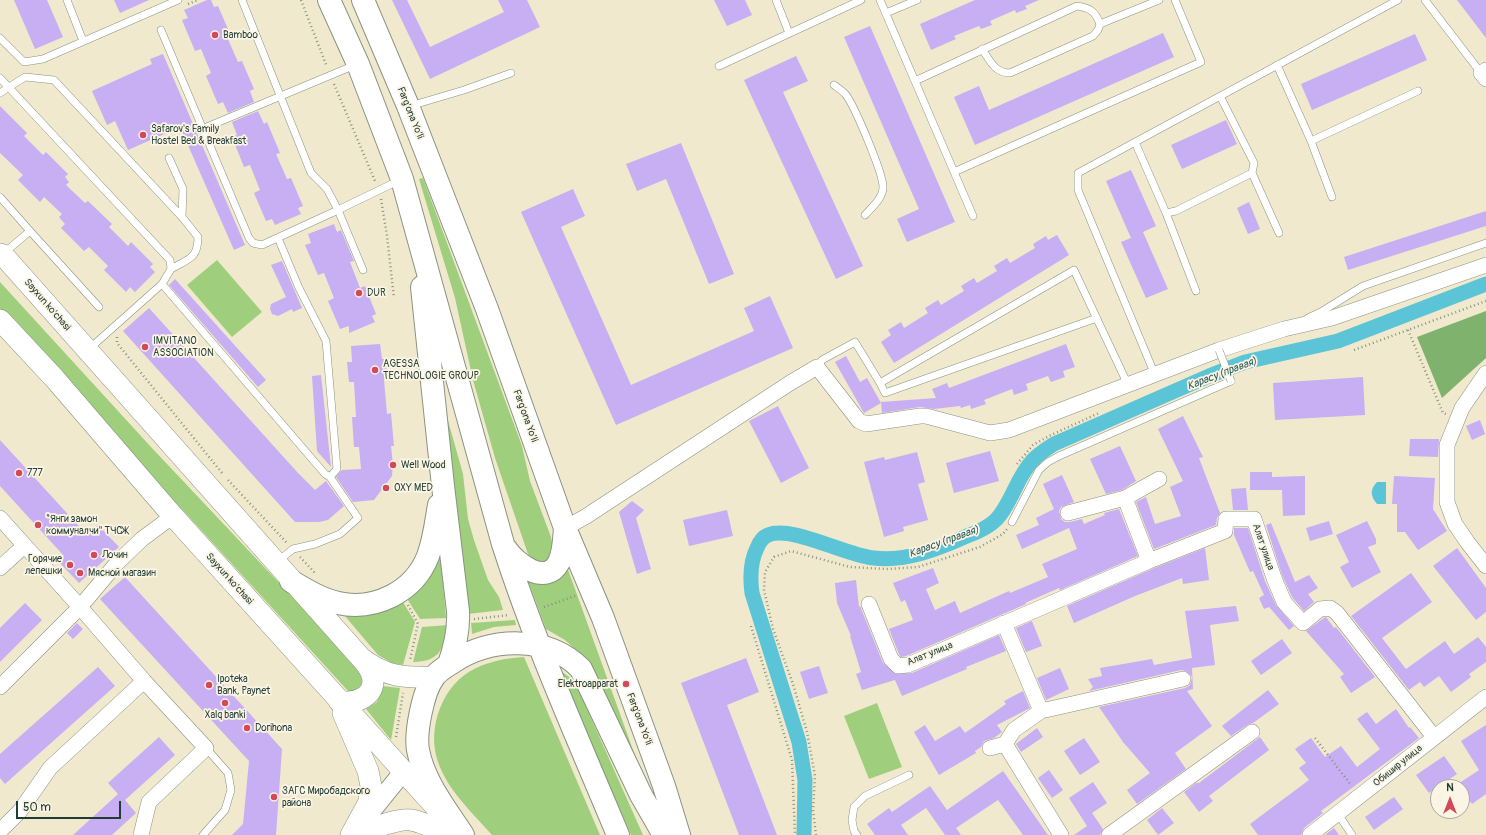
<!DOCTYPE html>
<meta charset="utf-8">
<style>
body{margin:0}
#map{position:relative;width:1486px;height:835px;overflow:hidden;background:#f0e9ce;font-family:Pangolin,sans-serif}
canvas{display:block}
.north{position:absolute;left:1430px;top:779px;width:40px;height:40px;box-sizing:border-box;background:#fcf5e5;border:1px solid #a4ab9e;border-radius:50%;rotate:0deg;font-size:11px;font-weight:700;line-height:16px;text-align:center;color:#1f3d34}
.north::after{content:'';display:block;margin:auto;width:14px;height:18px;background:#d1495b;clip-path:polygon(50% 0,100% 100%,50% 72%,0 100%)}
.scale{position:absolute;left:16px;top:801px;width:105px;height:18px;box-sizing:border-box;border:2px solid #1f3d34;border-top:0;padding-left:5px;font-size:12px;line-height:14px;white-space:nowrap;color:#1f3d34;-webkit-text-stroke:3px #fcf5e5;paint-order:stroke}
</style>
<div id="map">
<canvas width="1486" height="835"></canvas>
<div class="north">N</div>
<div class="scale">50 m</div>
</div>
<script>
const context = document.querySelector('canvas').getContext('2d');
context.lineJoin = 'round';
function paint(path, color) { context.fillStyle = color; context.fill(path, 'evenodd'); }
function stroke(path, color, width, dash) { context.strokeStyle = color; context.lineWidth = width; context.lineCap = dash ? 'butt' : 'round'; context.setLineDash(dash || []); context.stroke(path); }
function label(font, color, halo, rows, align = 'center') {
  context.font = font + ' Pangolin,sans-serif'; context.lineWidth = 3.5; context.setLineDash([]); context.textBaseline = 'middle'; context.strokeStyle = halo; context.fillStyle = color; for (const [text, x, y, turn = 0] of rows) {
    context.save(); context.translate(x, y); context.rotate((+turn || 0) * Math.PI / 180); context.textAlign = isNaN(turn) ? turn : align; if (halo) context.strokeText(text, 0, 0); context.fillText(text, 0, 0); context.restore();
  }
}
paint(new Path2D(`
 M423 178 522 446 530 481 551 537 554 552 545 563 532 560 528 554 495 458 473 380 455 298 419 179Z
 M217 260 262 312 232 337 187 285Z
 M0 282 151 447 366 675 365 687 351 692 348 691 0 310Z
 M442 399 463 474 468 519 474 540 488 580 499 597 503 610 468 614Z
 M440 547 446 618 420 619 404 594Z
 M566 564 646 786 587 660 565 640 546 629 527 578Z
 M400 597 415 622 403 665 392 663 378 655 339 609Z
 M515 620 516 625 494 627 472 634 471 623Z
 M448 625C444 648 440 662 413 662L422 627Z
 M524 657 600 835H492C472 812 448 791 438 762 426 728 443 683 476 668 491 661 507 658 524 657Z
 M559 670 571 678 579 691 643 835H631Z
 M382 686 400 688 391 740 366 709 377 702Z
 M877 703 902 767 869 779 844 716Z`), '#9fcf7d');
paint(new Path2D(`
 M1486 311V358L1442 398 1417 337Z`), '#7fb26c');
paint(new Path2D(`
 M1377 482H1386V504H1377C1370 496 1370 489 1377 482Z`), '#5bc4d7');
stroke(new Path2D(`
 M804 835 805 780 799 742 752 593C750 578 750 562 757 548 759 543 763 537 768 535 792 525 847 556 874 558 906 562 938 549 967 536 978 532 993 525 1000 515 1013 498 1018 476 1032 461 1038 454 1046 449 1054 444L1209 376 1245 362 1338 341 1486 284`), '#5bc4d7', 15);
paint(new Path2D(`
 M14 0H47L63 37 35 49Z
 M114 0H149L120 13Z
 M207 0H211L214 7 218 6 231 36 227 37 238 62 242 61 254 89 250 91 254 102 228 113 223 102 218 104 206 76 211 73 201 49 195 51 182 20 188 18 184 10Z
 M392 0H407L430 47 504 12 498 0H527L540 27 430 79Z
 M714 0H745L752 15 727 26Z
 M975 0H1039L1025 6 1027 9 1016 13 1015 10 990 21 992 25 981 29 979 26 954 36 956 39 931 50 920 24Z
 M1457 0H1486V38Z
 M870 26 955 222 907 242 897 219 919 209 844 37Z
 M1163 33 1174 57 975 145 954 97 979 86 989 110Z
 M1415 34 1427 60 1312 110 1301 84Z
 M163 54 245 245 234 250 180 127 128 150 115 121 107 125 92 91 152 64 150 59Z
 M796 56 808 81 783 92 863 266 836 279 744 80Z
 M0 106 27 133 24 136 43 155 46 152 68 174 65 177 69 182 66 185 85 203 88 201 112 224 109 227 128 246 131 242 153 264 150 267 155 272 135 292 130 287 126 292 104 270 108 266 89 247 84 251 61 228 65 224 59 217 62 214 44 197 40 202 18 180 23 175 0 153Z
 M258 111 264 124 267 122 280 153 276 154 287 179 291 178 303 206 298 208 301 214 275 225 272 219 266 221 254 193 260 190 250 165 244 167 232 137 237 135 232 122Z
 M1226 120 1237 144 1182 169 1171 145Z
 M681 143 734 274 709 284 666 179 637 191 626 164Z
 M1131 170 1156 226 1143 232 1168 289 1146 298 1121 242 1131 238 1106 181Z
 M573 189 585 216 561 227 631 385 754 331 744 308 770 296 793 348 616 425 521 212Z
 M1249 202 1260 229 1248 234 1237 208Z
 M1486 211V226L1348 270 1344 257Z
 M334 224 337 232 341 230 354 261 350 262 360 288 365 286 376 314 372 316 375 322 349 333V326L340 329 328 301 334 298 324 273 318 275 305 245 311 243 308 234Z
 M1057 235 1069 255 894 363 881 342 891 335 888 330 901 322 904 328 928 313 925 308 938 300 941 305 964 291 961 286 974 278 977 283 997 271 994 266 1007 258 1010 263 1035 248 1033 244 1046 236 1048 240Z
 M282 261 302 308 293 312 292 309 278 316 272 314 270 309 271 304 286 297 271 265Z
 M175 279 266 380 258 387 169 285Z
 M149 308 298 473 315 490 326 481 344 506 328 520 319 522H295L123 331Z
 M380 344 382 359H386L387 379 384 380 387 414 391 413 394 446H391L393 465 392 476 374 500 353 502 336 477 342 470 361 469 359 447H354L352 417H356L354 382H349L347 362H352L351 346Z
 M1066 344 1075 367 1063 371 1065 377 1051 382 1048 376 1026 384 1028 390 1014 395 1012 389 984 400 986 404 971 409 970 405 961 408 960 406 934 409 920 407 882 413 881 402 936 398 932 389 947 383 949 388Z
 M846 356 860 382 867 378 881 403 864 413 835 362Z
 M321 375 331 467 317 451 312 376Z
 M1363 377 1365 415 1275 420 1273 383Z
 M778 406 809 468 781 483 749 421Z
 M1183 416 1203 457 1199 458 1220 513 1217 518 1216 525 1154 549 1136 502 1146 497 1155 524 1181 516 1170 487 1183 481 1158 429Z
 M1480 420 1485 434 1472 440 1466 426Z
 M1410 439H1439L1438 457 1409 456Z
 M0 440 87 535 98 525 119 547 79 583 58 561 64 556 0 486Z
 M1120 446 1136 481 1122 490 1106 494 1090 459Z
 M990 451 999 481 954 493 946 463Z
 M917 452 925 482 918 484 928 520 903 527 904 531 884 537 864 462 884 457 885 460Z
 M1250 472H1272V477L1305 476V515L1283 516 1282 490H1250Z
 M1062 475 1074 502 1061 507 1059 511 1061 519 1065 522H1070L1082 519 1084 524 1105 515 1104 513 1119 509 1138 556 1060 590 1059 588 1025 603 1026 604 906 656 901 657 899 654 889 629 913 620 905 600 901 602 893 583 933 568 939 583 926 589 935 610 955 601 960 613 1009 591 1010 593 1048 577 1042 564 1077 549 1069 528 1022 549 1016 535 1039 525 1036 518 1054 509 1043 484Z
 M1394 476 1435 478 1433 509 1447 531 1418 550 1405 532H1397V504H1392Z
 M1246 488 1248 510H1233L1231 489Z
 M632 501 644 510 636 518 651 569 637 574 619 512Z
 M727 510 733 536 689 546 683 520Z
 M1329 521 1333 534 1310 541 1306 528Z
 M1367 521 1376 539V544L1368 547 1381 572 1352 588 1340 567 1349 562 1336 535Z
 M1271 523 1295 582 1309 575 1318 588 1308 594 1314 602 1304 611 1292 597 1282 575 1266 525Z
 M1234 528H1248L1265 581 1276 605 1294 626 1289 630 1269 607 1264 609 1259 598 1264 595 1253 571 1250 572 1234 535Z
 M1205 548 1209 580 1183 584 1182 578 1135 596 1074 623 1067 606 1152 569Z
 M1457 548 1486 588V612L1476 620 1433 566Z
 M1411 573 1432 602 1382 638 1406 669 1445 641 1454 654 1478 637 1486 647V662L1469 674 1471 677 1451 692 1439 676 1424 687 1420 682 1409 690 1351 616Z
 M125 577 282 749 276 835H232L243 824 249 761 100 599Z
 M856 580 859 607 860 606 883 663 895 674 912 673 999 635 1006 651 966 667 967 669 902 696 895 680 862 690 856 674 861 672 850 636H851L837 603 835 583Z
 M25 603 42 620 0 662V628Z
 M1236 606 1239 621 1210 625 1215 665 1192 668 1193 689 1187 691 1212 726 1175 753 1186 769 1137 804 1127 790 1150 773 1123 742 1099 707 1185 688 1189 686 1191 682 1192 677 1186 671 1181 670 1089 691 1093 687 1088 679 1102 676 1100 668 1152 659 1154 665 1192 658 1185 611Z
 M1326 617 1334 628 1336 627 1375 677 1351 693 1340 677 1344 674 1306 631 1324 618Z
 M1032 621 1042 646 1026 652 1016 628Z
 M77 623 83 629 73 639 67 633Z
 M1282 639 1292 653 1261 675 1251 661Z
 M746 658 759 692 727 705 777 835H739L681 683Z
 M819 666 828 693 809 699 800 672Z
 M98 667 115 686 5 784 0 778V754Z
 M1060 668 1069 689 1046 700 1037 678Z
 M1268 690 1279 704 1253 723 1247 725 1231 736 1222 726Z
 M1023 691 1030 708 997 725 1002 732 994 738 984 741 981 747 975 751 976 753 939 775 914 732 925 725 935 741 960 726 965 733 1006 704 1004 701Z
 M1396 709 1409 728 1410 727 1419 738 1321 811 1323 813 1304 828 1301 835H1258L1250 824 1309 780 1299 768 1306 763 1295 749 1311 738 1325 757 1341 746 1357 767 1380 749 1357 719 1367 712 1376 724Z
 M1486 725V794L1472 804 1462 790V787H1460L1458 784 1479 770 1461 741Z
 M1037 728 1043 737 1021 752 1016 744Z
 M159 737 175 755 125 800 136 813 112 835H73L118 794 108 783Z
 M1260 737 1269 750 1209 796 1213 801 1199 812 1184 792 1196 783H1199Z
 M1084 738 1100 762 1080 775 1064 751Z
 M1444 756 1457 774 1429 793 1416 775Z
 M1049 770 1063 790 1052 798 1038 778Z
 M1003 771 1048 835H1023L998 800 956 828 961 835H945L926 808 901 825 908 835H875L867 824 889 808 892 812 930 786 947 810Z
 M1093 782 1107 803 1092 813 1103 829 1100 835H1074L1087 826 1069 798Z
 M1394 797 1403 809 1374 830 1365 817Z
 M1162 808 1174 823 1158 835 1147 820Z
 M1334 828 1339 835H1325Z`), '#c8aef2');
const service = new Path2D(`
 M67 0 83 41
 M776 0 789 33
 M880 0 973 216
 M1425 0 1481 73
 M886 13 917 0
 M1100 24 1159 0
 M161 30 249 238 253 243 262 245 338 210 327 189 311 173 242 0
 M0 38 24 62 43 59 178 0
 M1277 65 1311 141 1418 91
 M719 66 861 0
 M0 78 170 260 171 269 162 284 89 349
 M915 81 1077 6C1090 8 1095 11 1100 24L1098 30 1093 36 1010 73C995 73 990 61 982 49
 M834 85C838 88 843 91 846 95 855 107 883 173 883 187 883 198 872 207 865 215
 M0 93 25 77 54 80 182 217 198 237C198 259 188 259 171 269
 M410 106 464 90 511 73
 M202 129 355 65
 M1311 141 1332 197
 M1135 142 1166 213 1176 211 1252 173 1254 163 1220 96
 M169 158 183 189 182 217
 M954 172 1201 62 1175 0
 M1252 173 1279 233
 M0 197 30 231 4 253
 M1166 213 1196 291
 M30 231 99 307
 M363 270 338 210 400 180
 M162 284 325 474 330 477 337 469 326 341 299 288 278 238
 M1308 318 1321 312 1363 286 1486 243
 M817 367 822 360 855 342 880 383 1074 270 1128 385
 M1155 375 1078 190V173L1398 0
 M880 383 885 393 1097 318
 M1012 522 1039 470 1048 462 1059 456 1231 381
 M277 562 293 549 315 544 340 534 358 518 330 477
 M1338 814 1352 835
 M203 835 225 810 231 790 228 773 206 748
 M857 835 854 831 852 820 854 807 865 796 909 775`);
const minor = new Path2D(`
 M1486 70 1481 73 1486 79
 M1486 373 1462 408 1447 445V502L1455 524 1468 543 1486 566
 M1125 498 1149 561
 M1068 513 1125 498 1159 479
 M0 518 80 607 144 681 206 748 149 802 141 835
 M565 528 585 517 790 383 817 367 859 421 866 424 920 416H926L990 433 1009 430 1219 350 1284 329 1332 318 1486 265
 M0 568 24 546
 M869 604 891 659 898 666 908 665 1149 561 1225 531 1226 519H1254L1274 578 1284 602 1303 623 1320 609 1330 608 1337 613 1434 737
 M1004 623 1041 711
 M0 687 80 607 117 563 142 539 173 516
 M990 748 1005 744
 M0 831 20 811 50 768 144 681
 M1061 835 1005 744 1014 730 1041 711 1183 679
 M1109 835 1252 732
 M1310 835 1486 697`);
const tertiary = new Path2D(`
 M365 819 403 772`);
const secondary = new Path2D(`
 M0 254 3 255 361 658C386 677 404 678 434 677
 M0 320 55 379 173 516 442 814
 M339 701C355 705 378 696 372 675 370 668 366 664 362 659
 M343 713 368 771 371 786 369 802 351 835
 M353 835C368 830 397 818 411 820 424 822 437 830 449 835`);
const primary = new Path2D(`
 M329 0 358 64 402 179 503 544C535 644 578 739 618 835
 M363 0 408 106 487 309 565 528 603 618 664 786 679 835
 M422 287 443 486 458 611C459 629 455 647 449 664
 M506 549C516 564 546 587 559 562 564 552 564 539 565 528
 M291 581C306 590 321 599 338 603 375 611 414 592 428 556 434 540 436 522 439 505
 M463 835C446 809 424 782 418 750 415 733 423 691 434 677 438 671 447 666 453 662 491 637 548 635 581 669L641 795 664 835`);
stroke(service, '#889381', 8);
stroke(minor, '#889381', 16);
stroke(tertiary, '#889381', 20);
stroke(secondary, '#889381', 22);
stroke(primary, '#889381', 24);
stroke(new Path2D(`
 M301 0 327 67
 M188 4 198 0
 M334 84 375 181
 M381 199 387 236 394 298
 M1408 330 1443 413 1446 414
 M117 337V343L222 473
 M1354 350 1486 301
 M1017 464 1033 445 1049 436 1099 413
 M228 480 287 543
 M300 557 316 574
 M408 605 418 624 410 660
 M544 607 575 596
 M474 619 509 615
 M751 626 792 760 795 835
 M396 737 403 693
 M1315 738 1351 785
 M816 835 813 810 815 776 807 732 793 684 773 629 764 590 765 572 774 557 791 551 850 567 886 569 918 567 980 547 1003 534 1007 529`), '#889381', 2.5, [1, 3]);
stroke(service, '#fff', 7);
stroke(minor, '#fff', 15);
stroke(tertiary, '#fff', 18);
stroke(secondary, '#fff', 21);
stroke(primary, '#fff', 22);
const serviceBridge = new Path2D(`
 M1219 350 1231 381`);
stroke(serviceBridge, '#889381', 8, []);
stroke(serviceBridge, '#fff', 7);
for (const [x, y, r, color] of [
 [215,35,4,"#d1495b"],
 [143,135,4,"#d1495b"],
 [359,293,4,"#d1495b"],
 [145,347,4,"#d1495b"],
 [375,370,4,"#d1495b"],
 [393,465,4,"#d1495b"],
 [19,473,4,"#d1495b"],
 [386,488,4,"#d1495b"],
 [38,525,4,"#d1495b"],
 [94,555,4,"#d1495b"],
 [70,565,4,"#d1495b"],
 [80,573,4,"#d1495b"],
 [626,684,4,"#d1495b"],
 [209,685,4,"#d1495b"],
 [225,703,4,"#d1495b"],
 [247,728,4,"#d1495b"],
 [274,797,4,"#d1495b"]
]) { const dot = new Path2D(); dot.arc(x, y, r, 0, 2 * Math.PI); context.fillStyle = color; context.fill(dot); stroke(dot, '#fcf5e5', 1.5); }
label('10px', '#1f3d34', '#fcf5e5', [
 ["Bamboo",223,35],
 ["Safarov's Family",151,129],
 ["Hostel Bed & Breakfast",151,141],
 ["DUR",367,293],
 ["IMVITANO",153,341],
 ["ASSOCIATION",153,353],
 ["AGESSA",383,364],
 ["TECHNOLOGIE GROUP",383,376],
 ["Well Wood",401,465],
 ["777",27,473],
 ["OXY MED",394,488],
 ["\"Янги замон",46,519],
 ["коммуналчи\" ТЧСЖ",46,531],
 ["Лочин",102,555],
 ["Горячие",62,559,"right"],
 ["лепешки",62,571,"right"],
 ["Мясной магазин",88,573],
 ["Ipoteka",217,679],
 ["Bank, Paynet",217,691],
 ["Elektroapparat",618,684,"right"],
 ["Xalq banki",225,715,"center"],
 ["Dorihona",255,728],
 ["ЗАГС Миробадского",282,791],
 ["района",282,803]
], 'left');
label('10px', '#1f3d34', '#fcf5e5', [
 ["Farg'ona Yo'li",410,113,68],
 ["Sayxun ko'chasi",47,305,49],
 ["Farg'ona Yo'li",525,416,70],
 ["Алат улица",1263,547,71],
 ["Sayxun ko'chasi",229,579,48],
 ["Алат улица",930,654,-22],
 ["Farg'ona Yo'li",639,719,69],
 ["Обишир улица",1398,766,-39]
]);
label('italic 11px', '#2e5f5d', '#fcf5e5', [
 ["Карасу (правая)",1222,374,-21],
 ["Карасу (правая)",944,542,-20]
]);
</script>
